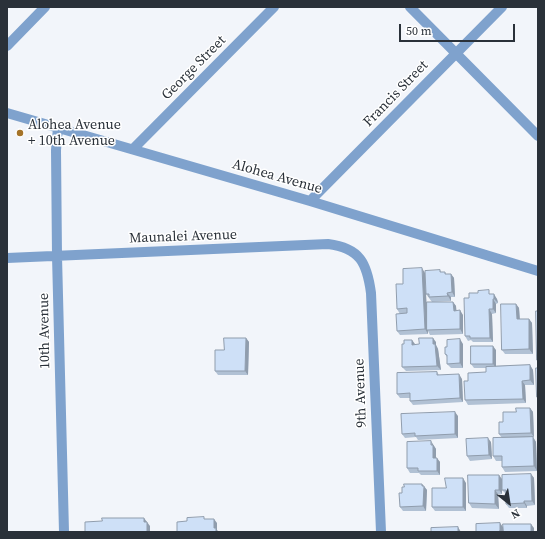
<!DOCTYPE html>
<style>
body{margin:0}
#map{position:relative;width:545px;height:539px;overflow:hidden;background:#f2f5fa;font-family:"Source Serif 4",serif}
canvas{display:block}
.frame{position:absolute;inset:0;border:8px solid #2a3139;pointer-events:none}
.north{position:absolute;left:489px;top:483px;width:40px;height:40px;-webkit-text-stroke:3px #fff;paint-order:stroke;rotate:150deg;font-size:11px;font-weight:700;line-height:16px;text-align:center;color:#2a3139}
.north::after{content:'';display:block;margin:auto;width:14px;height:18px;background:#2a3139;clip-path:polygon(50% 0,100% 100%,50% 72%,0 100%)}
.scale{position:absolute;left:399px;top:24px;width:116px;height:18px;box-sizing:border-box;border:2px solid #2a3139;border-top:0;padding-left:5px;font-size:12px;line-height:14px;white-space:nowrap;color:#2a3139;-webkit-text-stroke:3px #fff;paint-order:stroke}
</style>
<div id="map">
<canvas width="545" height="539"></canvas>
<div class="frame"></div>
<div class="north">N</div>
<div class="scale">50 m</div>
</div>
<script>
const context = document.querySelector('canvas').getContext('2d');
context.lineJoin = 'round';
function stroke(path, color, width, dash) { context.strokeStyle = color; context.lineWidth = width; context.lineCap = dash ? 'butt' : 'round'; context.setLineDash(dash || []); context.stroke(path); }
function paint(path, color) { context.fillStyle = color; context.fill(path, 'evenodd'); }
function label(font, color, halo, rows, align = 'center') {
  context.font = font + ' "Source Serif 4",serif'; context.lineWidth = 3; context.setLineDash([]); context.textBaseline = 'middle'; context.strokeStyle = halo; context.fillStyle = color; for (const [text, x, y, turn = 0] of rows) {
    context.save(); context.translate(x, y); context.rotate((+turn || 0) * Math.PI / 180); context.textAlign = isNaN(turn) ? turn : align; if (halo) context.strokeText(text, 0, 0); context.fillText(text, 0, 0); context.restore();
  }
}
stroke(new Path2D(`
 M410 7 538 136
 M7 46 45 7
 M7 113 310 201 538 271
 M58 128 56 150 57 256 64 532
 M133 149 274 7
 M310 201 502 7
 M7 258 328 244C360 248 367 263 371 293L381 532`), '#7fa2cd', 10);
paint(new Path2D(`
 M440 270 441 272H445L446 274H451L454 278 455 297H451V301L432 302 426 294Z
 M425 273 427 317 453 302 456 306V311L463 315V334L430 335 428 331V334L400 335 397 331 400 314 397 309 403 284Z
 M492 294 497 299 498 303 496 304V313L492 314 493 342H473L471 340 468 341 465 336 469 298Z
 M516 304 519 308 520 319H529L532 323 533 354H505L502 350Z
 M246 338 249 342 248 375H218L215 371 224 350Z
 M436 342V345L438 349 441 370 406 371 402 367 415 345Z
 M463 344V368H451L447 364V357L445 354 447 347Z
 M496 350V366L530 365 533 370 534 385H525L526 403 468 405 465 400 468 381 486 372V368H474L471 364Z
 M437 372 439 375 462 379 463 402 413 405 410 401V398H400L397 394Z
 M530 408 533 412 534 437H533L536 442 537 471 505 472 502 467V461H496L493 456 502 438 499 434 503 422 516 412Z
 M458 416V438L418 440 416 437 405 438 402 434Z
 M491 442 492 459 470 461 467 456Z
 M434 446 436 449V458L440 462V475H421L419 473H410L407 468Z
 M531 474 534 478 535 505 527 506V508H509L506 504V494L502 490V494H498L499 509 472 508 469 503 502 479Z
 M466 483V511H435L432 507 446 488Z
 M424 486 427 490 426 511H403L400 507 402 493Z`), '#b1c1d4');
paint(new Path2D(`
 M422 268 425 273 428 334 425 329Z
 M451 274 454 278 455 297 452 292Z
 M447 293 451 297V301L448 296Z
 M494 294 497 299 498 303 494 299Z
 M493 299 496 304V313L493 309Z
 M453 302 456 306 457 315 454 311Z
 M516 304 519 308 520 324 517 319Z
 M489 309 492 314 493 342 490 338Z
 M460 310 463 315V334L460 329Z
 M529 319 532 323 533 354 529 349Z
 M246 338 249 342 248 375 245 371Z
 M433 338 436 342V345L438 349 441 370 437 366 433 344Z
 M460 339 463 344V368L460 363Z
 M412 340 415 344V349L412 345Z
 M493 346 496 350V368L493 364Z
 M530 365 533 370 534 385 530 380Z
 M459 374 462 379 463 402 460 398Z
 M522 381 525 385 526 403 523 399Z
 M530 408 533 412 534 437 531 433Z
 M455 412 458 416V438L455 434Z
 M533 437 536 442 537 471 534 466Z
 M488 438 491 442 492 459 489 455Z
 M431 441 436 449V462L433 458Z
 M437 458 440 462V475L437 471Z
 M531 474 534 478 535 505 532 501Z
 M499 475 502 479V494L499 490Z
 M463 478 466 483V511L463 507Z
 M422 484 427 490 426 511 423 506Z
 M495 490 498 494 499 509 495 504Z
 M524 501 527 506V508L524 503Z
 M144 518 150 526V532H147L144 522Z
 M214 519 217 523V530L219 532H216L214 528Z
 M500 523 503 527V532H501L500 531Z
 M531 524 534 528V532H531Z
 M458 527 461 532H458Z`), '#909dad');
const building = new Path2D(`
 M422 268 425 329 397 331 396 314 407 313V308L397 309 396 284H403V269Z
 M440 270V272H445V274H451L452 292 447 293 448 296 429 297V294H426L425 271Z
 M489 290V294H494V299H493V309H489L490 338H470V336H465L464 298H469V293H478V291Z
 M427 302H453L454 311 460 310V329L427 330Z
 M501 304H516L517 319H529V349L502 350Z
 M536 311H538V360H537Z
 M224 338H246L245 371H215V350H224Z
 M419 338H433V344H435L437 366 402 367V344H404V340H412V345L419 344Z
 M460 339V363L447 364V355L445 354V347H447V340Z
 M471 346H493V364H471Z
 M530 365V380L522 381 523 399 465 400 464 381H468V373L486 372V367Z
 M536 368H538V397H537Z
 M437 372V375L459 374 460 398 410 401V393L397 394V373Z
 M516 408H530L531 433 499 434V422H503V412H516Z
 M455 412V434L415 436V433L402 434 401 414Z
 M533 437 534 466 502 467V456H493V438Z
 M488 438 489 455 467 456 466 439Z
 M431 441V445H433V458H437V471H418V468H407V442Z
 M531 474 532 501H524V503L506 504V490H502V475Z
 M468 475H499V490H495V504L469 503Z
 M445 478H463V507H432V488H446Z
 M404 484H422V486H424L423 506 400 507 399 493H402V487H404Z
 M204 517V519H214V528H216V532H177V522L187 521V518Z
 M102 518H144V522H147V532H85V522L102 521Z
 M500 523V531H499V532H476V524Z
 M503 524H531V532H501H503Z
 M458 527V532H431V528Z`);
paint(building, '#cee0f7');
stroke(building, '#909dad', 1);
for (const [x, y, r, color] of [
 [20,133,4,"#a47328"]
]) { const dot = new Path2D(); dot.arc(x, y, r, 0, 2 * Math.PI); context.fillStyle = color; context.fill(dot); stroke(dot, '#fff', 1.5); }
label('14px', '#2a3139', '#fff', [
 ["George Street",194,68,-45],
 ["Francis Street",396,94,-46],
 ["Alohea Avenue",277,177,16],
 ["Maunalei Avenue",183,237,-2],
 ["10th Avenue",45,331,-91],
 ["9th Avenue",361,393,-92]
]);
label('14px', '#2a3139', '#fff', [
 ["Alohea Avenue",28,125],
 ["+ 10th Avenue",28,141]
], 'left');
</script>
